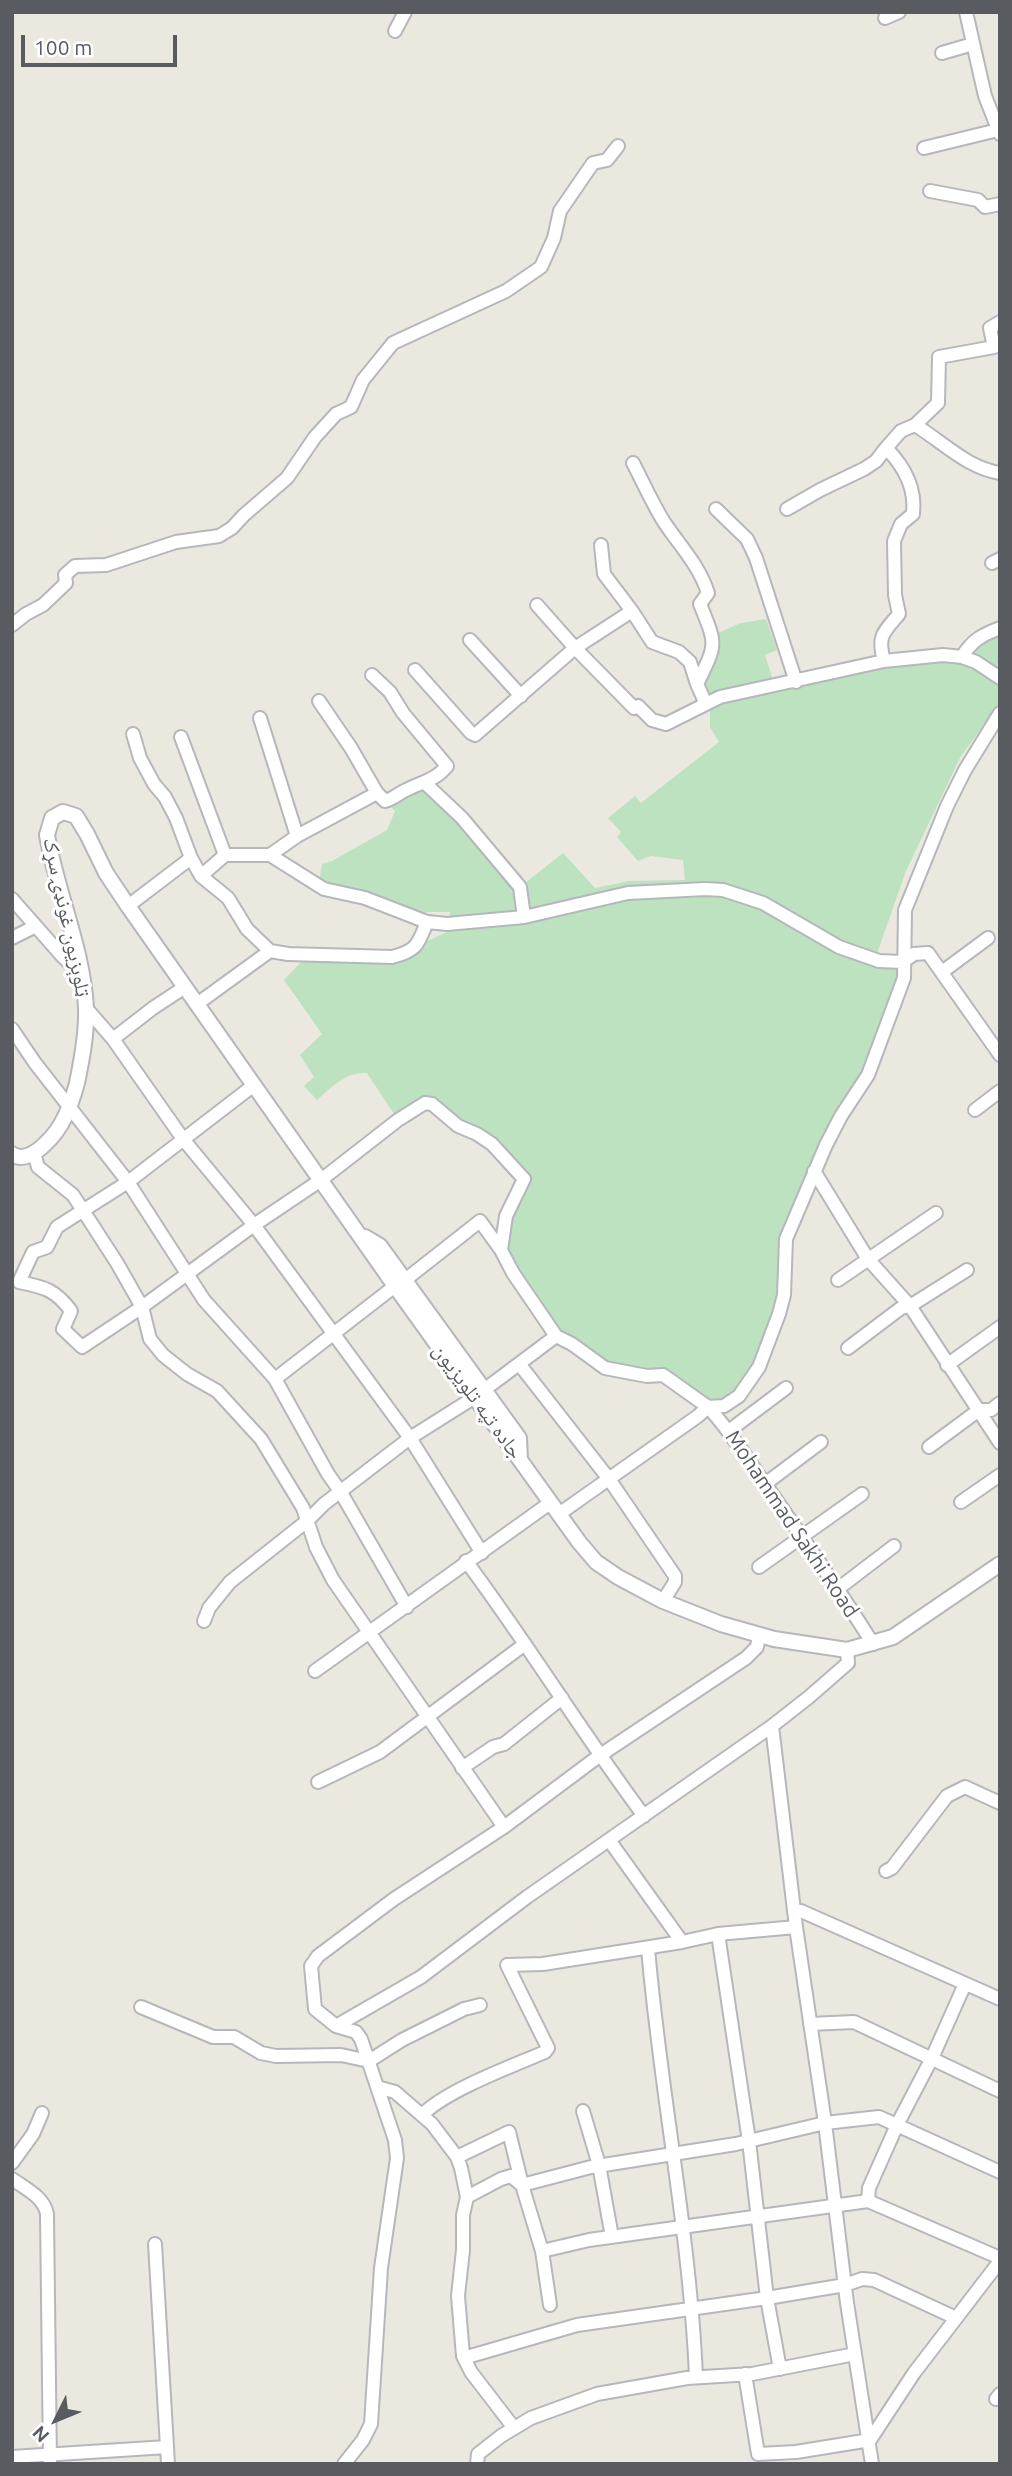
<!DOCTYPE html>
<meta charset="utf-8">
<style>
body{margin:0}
#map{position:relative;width:1012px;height:2476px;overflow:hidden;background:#ebe9df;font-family:Ubuntu,sans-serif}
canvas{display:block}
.frame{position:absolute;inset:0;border:14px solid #585b60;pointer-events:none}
.north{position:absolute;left:21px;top:2385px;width:70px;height:70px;-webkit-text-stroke:5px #fff;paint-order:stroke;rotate:227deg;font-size:19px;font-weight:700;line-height:28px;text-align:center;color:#585b60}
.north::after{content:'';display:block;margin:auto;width:24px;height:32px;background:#585b60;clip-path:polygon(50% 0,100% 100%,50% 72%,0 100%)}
.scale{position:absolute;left:21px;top:35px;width:156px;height:32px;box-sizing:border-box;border:4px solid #585b60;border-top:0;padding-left:9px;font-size:21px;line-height:24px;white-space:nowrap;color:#585b60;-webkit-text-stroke:5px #fff;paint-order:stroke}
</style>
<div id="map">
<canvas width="1012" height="2476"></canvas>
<div class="frame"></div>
<div class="north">N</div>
<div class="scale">100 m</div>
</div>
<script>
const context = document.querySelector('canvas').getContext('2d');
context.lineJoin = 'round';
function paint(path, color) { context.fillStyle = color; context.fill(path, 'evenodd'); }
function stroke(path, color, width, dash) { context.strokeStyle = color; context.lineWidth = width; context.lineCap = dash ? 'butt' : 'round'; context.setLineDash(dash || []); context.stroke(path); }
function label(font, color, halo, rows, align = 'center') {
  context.font = font + ' Ubuntu,"Noto Naskh Arabic",sans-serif'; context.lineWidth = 6; context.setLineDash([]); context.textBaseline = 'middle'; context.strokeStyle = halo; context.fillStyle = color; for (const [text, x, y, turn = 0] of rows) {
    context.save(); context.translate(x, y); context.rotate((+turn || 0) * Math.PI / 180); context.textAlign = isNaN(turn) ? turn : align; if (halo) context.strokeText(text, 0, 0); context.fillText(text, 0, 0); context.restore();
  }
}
paint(new Path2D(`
 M766 619 777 650 765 655 775 686 938 654 965 663 976 643 1000 627V703L961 756 906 871 873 965 889 968 903 962 868 1075 841 1116 786 1239 779 1314 739 1396 708 1407 663 1375 605 1368 556 1336 501 1250 523 1179 492 1144 432 1104 398 1120 367 1073C345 1072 333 1086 317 1100L304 1086 314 1077 300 1055 322 1034 284 980 305 958 384 961 449 931 450 912H429L404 916 318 888 322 864 332 861 387 830 395 811 385 801 425 783 520 887 563 853 595 888 629 881 685 880 683 860 651 856 638 861 617 837 621 832 608 818 635 796 641 803 719 742 710 727V711L696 681 713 635 741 623Z`), '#bce2bf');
const minor = new Path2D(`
 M966 12 985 96 1000 134
 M885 18 899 12
 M395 31 405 12
 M942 53 973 44
 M924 148 998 130
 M930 191 978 200 985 207 1000 204
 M915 425 938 403 939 357 994 347 990 328 1000 322
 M886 448 901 431 915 425C943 442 967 468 1000 473
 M633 463C643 482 652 503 664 522 680 546 699 565 708 593L700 604C717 646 717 643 697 684
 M716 509 747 539 756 558 796 682
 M787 509 820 490 864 469 876 461 886 448C904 466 916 488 913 514L901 524 894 541 895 595 899 614C883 633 877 636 884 661
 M601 545 604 574 632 611
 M992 563 1000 559
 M537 605 575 648 632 611 652 642 679 652 690 662 697 684 706 704
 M12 625 26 614 43 605 66 583 65 575 75 566 106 565 176 542 219 536 232 528 244 515 287 478 315 437 336 414 351 407 363 380 393 343 506 291 541 267 554 238 560 211 593 163 607 160 618 146
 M470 640 521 696
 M962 657C972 640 982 635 1000 628
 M415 670 471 733 475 735 575 648 634 708 638 706 652 720 666 724 720 697 884 661 943 655 962 657 976 662 1000 678
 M319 701 351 748 377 793
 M260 718 297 836
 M133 734 140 758 154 784 165 797 176 818 191 858 201 876 228 898 247 929 270 951 288 954 392 957C417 951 418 944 427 922
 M181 737 225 855
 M425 783 462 818 520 887 524 917
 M270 855 324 889 365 898 427 922 447 924 524 917 628 893 705 889 723 890 763 903 839 947 879 961 903 962 914 954 928 953 1000 1055
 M201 876 225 855H270L297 836 377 793 385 801C393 799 399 793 406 790 422 782 436 780 447 766L403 713 390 692 372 675
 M12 899 63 957 81 974
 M128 906 191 858
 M12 938 36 926
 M942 972 988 938
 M197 1004 270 951
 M86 1008 113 1039 183 1139 254 1225 410 1438 482 1553
 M12 1029 35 1063 128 1182 204 1300 275 1379 328 1474 340 1491 407 1607
 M113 1039 153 1008 185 987
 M254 1085 128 1182 57 1227 47 1247 33 1252 19 1282C44 1287 56 1290 71 1311L63 1329 82 1347 142 1307 254 1225 321 1180 398 1120 425 1103 432 1104 458 1126 477 1134 492 1144 524 1179 506 1216 501 1250 513 1273 556 1336 572 1344 605 1368 647 1376 663 1375 708 1407 724 1406 739 1396 759 1367 779 1314 784 1295 786 1239 826 1145 841 1116 868 1075 904 978 905 910 947 806 965 770 1000 713
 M975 1110 1000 1091
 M34 1153 38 1167 73 1195 117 1263 142 1307 150 1339 163 1355 187 1374 217 1391 261 1439 303 1508 316 1547 333 1580 504 1827
 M814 1171 868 1259 910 1306 1000 1443
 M405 1280 480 1221 501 1250
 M838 1280 936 1213
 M848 1348 901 1308 910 1306 967 1270
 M520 1365 609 1479 675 1576V1582L663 1601
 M947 1365 1000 1327
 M275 1379 395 1286
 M484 1390 556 1336
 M708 1407C732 1433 745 1456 765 1484 802 1537 839 1589 873 1644
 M730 1430 786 1388
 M929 1447 979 1410H991L1000 1403
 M765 1484 821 1442
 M961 1502 1000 1475
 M559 1514 698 1416 708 1407
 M466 1561C528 1644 582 1733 644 1816
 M759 1567 862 1494
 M839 1588 894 1546
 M204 1621 209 1608 230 1582 307 1521 324 1504 410 1438 475 1397
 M759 1635 757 1647 746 1658 599 1756 504 1827 394 1899 318 1956 311 1966 315 2009 336 2026 421 1977 527 1897 772 1726 809 1697 848 1663 847 1650
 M315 1671 550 1503
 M772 1726 796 1927 825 2123 847 2303 872 2464
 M462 1768 493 1747 504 1744 562 1698
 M318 1782 380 1752 525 1644
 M609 1840 682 1942
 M886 1871 892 1868 947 1796 965 1787 1000 1803
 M794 1912 801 1911 1000 1999
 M718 1934 749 2141 767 2298 780 2369
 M648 1948C660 2091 690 2233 696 2377
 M141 2007 213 2037H234L261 2053 276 2056 341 2055 369 2061 402 2040 464 2009 480 2005
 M810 2024 854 2022 1000 2091
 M336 2026 356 2032 361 2039 395 2140 397 2158 381 2268 371 2424 363 2440 344 2464
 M377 2087 395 2092 432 2124 457 2157 461 2168 467 2197 463 2215V2250L458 2296 463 2356 467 2357 577 2325 767 2298 845 2285 862 2279 874 2280 956 2318
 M583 2111 599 2165 612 2237
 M422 2115C447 2090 510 2067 545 2052L548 2048 507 1965 543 1964 682 1942 718 1934 796 1927
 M457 2157 509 2132 522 2185 542 2251
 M12 2163 33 2134 42 2113
 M12 2179C26 2189 44 2197 47 2214L50 2464
 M467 2197 501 2179 511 2176 522 2185 591 2167 736 2144 825 2123 879 2117 1000 2172
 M868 2201 869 2188 897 2125 932 2058 965 1984
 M155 2244 168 2464
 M550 2305 542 2251 589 2240 868 2201 1000 2258
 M463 2356 471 2372 514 2428
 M745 2374 758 2454 796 2452 870 2440 914 2373 1000 2261
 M996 2399 1000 2394
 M12 2457 167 2447
 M477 2464 478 2454 501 2436 531 2418 597 2394 687 2378 752 2374 855 2354`);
const tertiary = new Path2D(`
 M12 1154C23 1162 37 1152 45 1144 63 1128 71 1105 77 1083 82 1059 87 1033 86 1008 83 949 57 893 47 835L52 818 63 812 76 816 87 834 106 873 128 906 395 1286 579 1542 596 1562 618 1577 663 1601 721 1624 774 1639 847 1650 893 1637 1000 1564
 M365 1237 380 1246 519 1438 520 1460`);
stroke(minor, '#b5b7bc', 16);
stroke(tertiary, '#b5b7bc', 18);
stroke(minor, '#fff', 12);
stroke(tertiary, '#fff', 14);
label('21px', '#585b60', '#fff', [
 ["ټلوېزيون غونډۍ سړک",67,917,78],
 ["جاده تپه تلویزیون",478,1401,54],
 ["Mohammad Sakhi Road",792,1524,56]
]);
</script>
